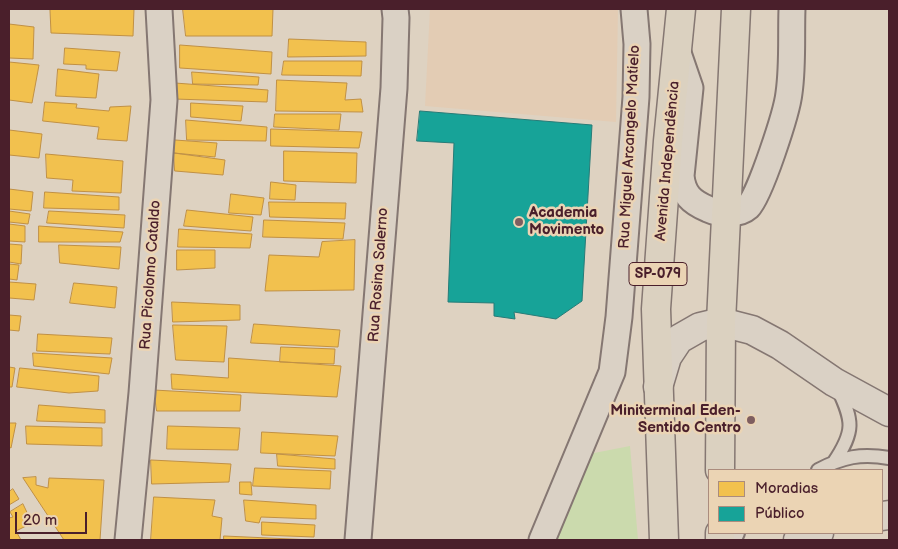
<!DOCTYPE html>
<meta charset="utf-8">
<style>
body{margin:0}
#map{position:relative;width:898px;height:549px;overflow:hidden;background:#ded2c1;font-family:"Balsamiq Sans",sans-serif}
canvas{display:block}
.frame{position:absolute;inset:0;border:10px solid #4a1f2b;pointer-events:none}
.legend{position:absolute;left:708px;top:469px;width:175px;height:65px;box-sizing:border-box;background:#ebd4b4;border:1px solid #ab8c7d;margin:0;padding:6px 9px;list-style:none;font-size:15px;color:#4a1f2b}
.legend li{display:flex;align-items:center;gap:10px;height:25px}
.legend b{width:25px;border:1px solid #ab8c7d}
.scale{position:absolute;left:15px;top:512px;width:72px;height:22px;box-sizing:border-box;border:2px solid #4a1f2b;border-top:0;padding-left:6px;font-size:15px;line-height:18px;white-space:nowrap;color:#4a1f2b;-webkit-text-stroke:4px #ebd4b4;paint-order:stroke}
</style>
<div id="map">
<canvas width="898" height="549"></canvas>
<div class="frame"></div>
<ul class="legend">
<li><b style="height:14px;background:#f2c14e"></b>Moradias</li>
<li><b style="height:14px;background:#17a398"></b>Público</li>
</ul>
<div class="scale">20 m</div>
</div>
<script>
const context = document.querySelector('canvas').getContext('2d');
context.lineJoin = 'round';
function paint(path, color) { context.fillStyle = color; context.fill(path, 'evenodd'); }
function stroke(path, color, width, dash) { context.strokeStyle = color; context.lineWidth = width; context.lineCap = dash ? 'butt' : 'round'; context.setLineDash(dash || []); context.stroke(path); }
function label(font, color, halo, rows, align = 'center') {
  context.font = font + ' "Balsamiq Sans",sans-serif'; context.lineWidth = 5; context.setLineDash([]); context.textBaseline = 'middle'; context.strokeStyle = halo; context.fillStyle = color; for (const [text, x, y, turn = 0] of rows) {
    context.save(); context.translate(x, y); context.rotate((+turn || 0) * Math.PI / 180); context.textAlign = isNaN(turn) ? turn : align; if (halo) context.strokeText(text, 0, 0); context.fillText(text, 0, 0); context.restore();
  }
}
paint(new Path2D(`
 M430 9H618L616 122 425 106Z`), '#e3ccb4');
paint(new Path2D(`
 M630 446 638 540H552L589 454Z`), '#cbdaad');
const homes = new Path2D(`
 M52 9H134L133 36 51 33 50 10Z
 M183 9H273L272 36H186Z
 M9 24 34 27 33 59 9 58Z
 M289 39 366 42V56L288 57Z
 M180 45 272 52 271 74 180 68Z
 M65 48 120 52 117 71 86 69V65L64 64Z
 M284 61H362L361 76 282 75Z
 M9 62 39 65 32 103 9 100Z
 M58 69 99 74 96 98 56 96Z
 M192 72 259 77 258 85 193 84Z
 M277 80 347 83 345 100 361 99 363 112 276 111Z
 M175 83 268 90 267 102 174 99Z
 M45 102 77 104 76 108 109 111 110 107 131 106 127 141 97 139 99 127 43 121Z
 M191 103 243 106 241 121 191 117Z
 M275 114H341L339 130 274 127Z
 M186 120 267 127 266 141 187 140Z
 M271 129 362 132 359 148 271 146Z
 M9 130 42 134 39 158 9 155Z
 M175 140 217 143 215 157 174 153Z
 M284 151 357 153 356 183 284 181Z
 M174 153 225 160 223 175 175 171Z
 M46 154 123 161 121 193 72 191 73 180 47 178Z
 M271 182 296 185 295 200 270 199Z
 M9 189 33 192 31 211 9 209Z
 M45 192 119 197V210L44 208Z
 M231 194 264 198 261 215 229 213Z
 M269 202 346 203 345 219 270 217Z
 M187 210 253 217 251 231 184 226Z
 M9 211 30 214 28 224 9 222Z
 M49 211 125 215 124 228 47 223Z
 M264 220 345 223 343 239 263 237Z
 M9 224 25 226V242L9 241Z
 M39 226 123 232 120 242H39Z
 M179 229 252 234 250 248 178 247Z
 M355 240 354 290 265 291 269 255 319 257 322 242Z
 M9 244 22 245 21 264 9 262Z
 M59 245 121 247 119 269 60 263Z
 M177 250H215V268L177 270Z
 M9 264 19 265 17 280 9 279Z
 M9 282 36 284 34 300 9 298Z
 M74 283 117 287 115 308 70 303Z
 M172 302 240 305V320L173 322Z
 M9 315 21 316 19 331 9 330Z
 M254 324 340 330 338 347 251 343Z
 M173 325 227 326 224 362 176 360Z
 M38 334 112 338 110 354 37 351Z
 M281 347 335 349 334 364 280 362Z
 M33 353 112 358 109 374 34 366Z
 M229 358 341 366 337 397 172 389 171 374 228 378Z
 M9 367 15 368 12 387H9Z
 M20 368 99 376 98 391 69 393 17 387Z
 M154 390 241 395 240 411H157Z
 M39 405 105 410V423L37 421Z
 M9 423H16L11 448 9 447Z
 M26 426 102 428V446L27 444Z
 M168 426 240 428 238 450 167 449Z
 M262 432 338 436 335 456 261 453Z
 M277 454 335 459V469L278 466Z
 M151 460 231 464 229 482 152 484Z
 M255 468 331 471 330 489 253 486Z
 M36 477V485L48 488 49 478 104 480 100 540H64L23 478Z
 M240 482H251L252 495 240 494Z
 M13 489 19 499 9 505V492Z
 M154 497 215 500 212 516 222 518 220 540H151Z
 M244 500 316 505V519L261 517 259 523 246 521Z
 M23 504 32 523 16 531 21 540H9V518L13 517 10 512Z
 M262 522 315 525 314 537 262 535Z
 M224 536 313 540H224Z`);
paint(homes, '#f2c14e');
stroke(homes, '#c09044', 1);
const public = new Path2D(`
 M420 111 592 125 582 301 556 319 514 312 515 319 494 316V303L448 302 454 143 417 141Z`);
paint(public, '#17a398');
stroke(public, '#267b77', 1);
const service = new Path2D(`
 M834 462C855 431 853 421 838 389
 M818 470C843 457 861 453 889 458
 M735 540 738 533`);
const minor = new Path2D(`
 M678 53 690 88 681 176C683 194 691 202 708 209 719 214 738 216 748 207 760 195 787 112 789 93 793 65 791 37 792 9
 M128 540 142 393 164 100 159 9
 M358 540 394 88 396 18 395 9
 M542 540 612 372 619 317 636 97 637 44 634 9`);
const secondary = new Path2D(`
 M658 387 667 357 679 339 700 327 721 322 752 330 780 345 834 382 889 412
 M882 516 889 515
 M798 540 819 533`);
const primary = new Path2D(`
 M720 470 721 322 736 9
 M664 540 656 309 668 141 681 9
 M720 540V533`);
stroke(service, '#857772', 16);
stroke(minor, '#857772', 29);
stroke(secondary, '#857772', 31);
stroke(primary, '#857772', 31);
stroke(service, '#dad1c5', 12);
stroke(minor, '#dad1c5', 25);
stroke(secondary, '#dad1c5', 28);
stroke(primary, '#dbd1c0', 28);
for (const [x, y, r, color] of [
 [519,222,5,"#7e5e60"],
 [751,420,5,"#7e5e60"]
]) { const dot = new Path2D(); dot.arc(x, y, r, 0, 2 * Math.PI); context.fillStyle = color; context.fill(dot); stroke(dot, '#ebd4b4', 2); }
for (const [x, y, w] of [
 [658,274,58]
]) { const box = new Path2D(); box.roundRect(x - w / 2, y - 11.5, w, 23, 4); context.fillStyle = '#ebd4b4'; context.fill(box); stroke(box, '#4a1f2b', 1); }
label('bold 14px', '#4a1f2b', null, [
 ["SP-079",658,274]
]);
label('15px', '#4a1f2b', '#ebd4b4', [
 ["Rua Miguel Arcangelo Matielo",630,147,-87],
 ["Avenida Independência",668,161,-85],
 ["Rua Picolomo Cataldo",151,275,-86],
 ["Rua Rosina Salerno",379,275,-86]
]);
label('bold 15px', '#4a1f2b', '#ebd4b4', [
 ["Academia",529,213],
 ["Movimento",529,230],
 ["Miniterminal Eden-",741,411,"right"],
 ["Sentido Centro",741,428,"right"]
], 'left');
</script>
